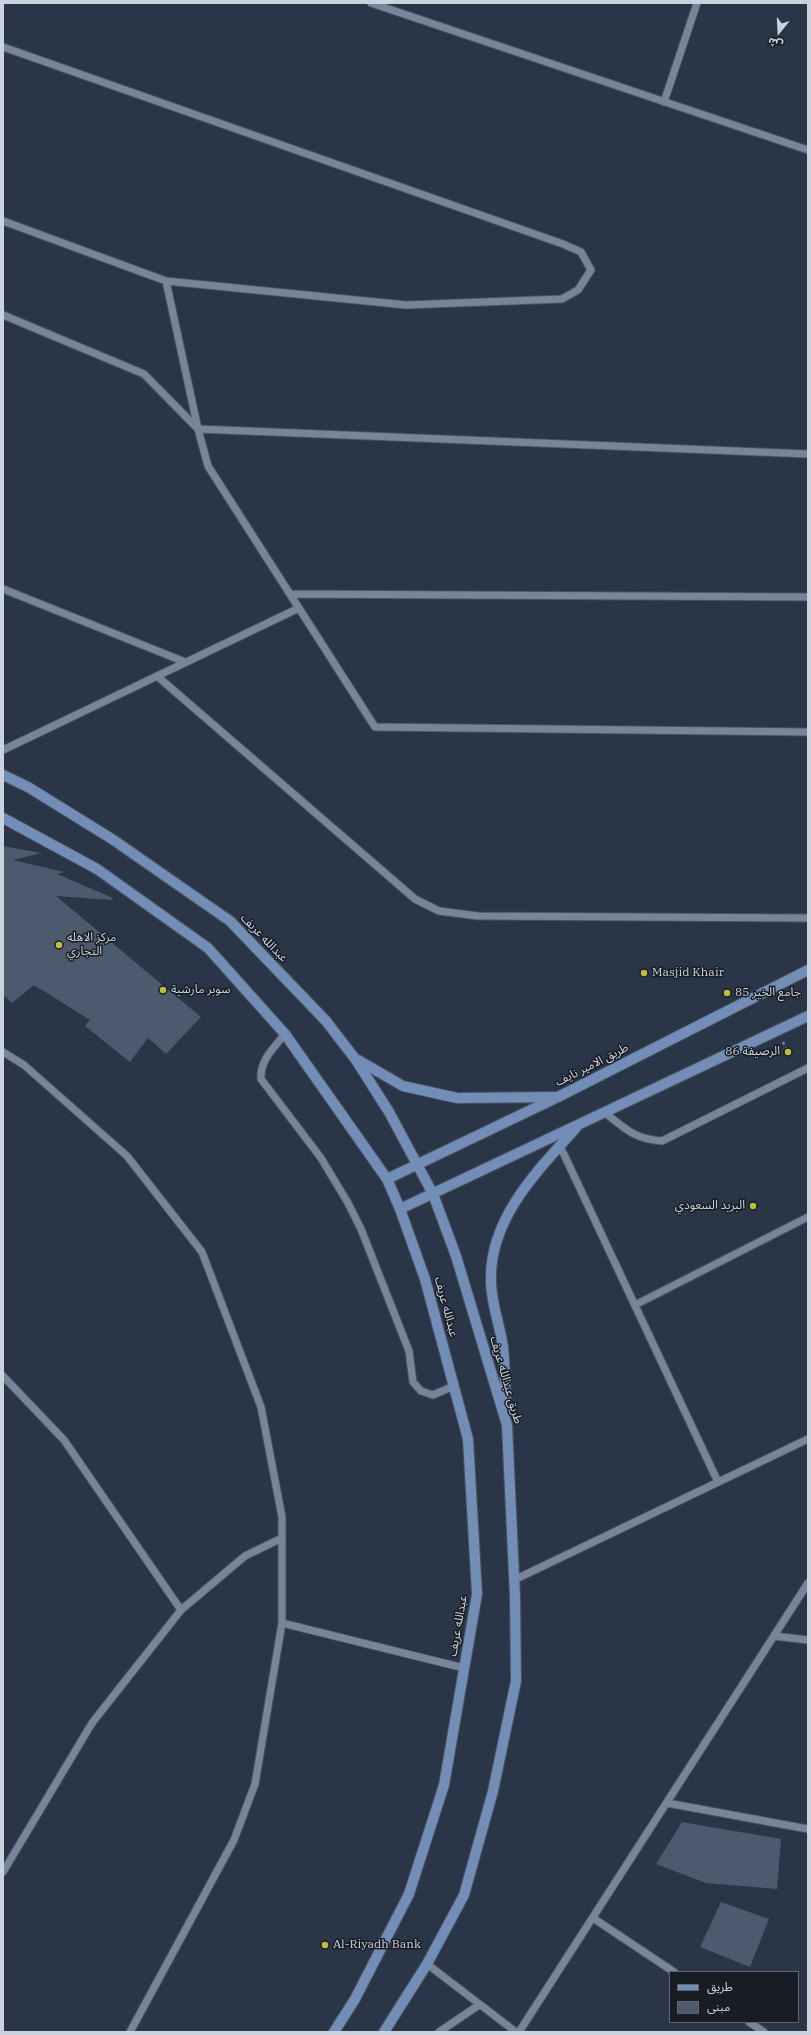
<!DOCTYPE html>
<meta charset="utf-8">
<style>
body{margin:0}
#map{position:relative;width:811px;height:2035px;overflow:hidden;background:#2a3647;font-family:"IBM Plex Serif","Noto Sans Arabic",serif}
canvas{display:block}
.frame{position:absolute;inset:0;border:4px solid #cad2dd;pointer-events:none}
.legend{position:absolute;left:669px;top:1971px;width:130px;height:52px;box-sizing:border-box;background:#181d25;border:1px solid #5f656f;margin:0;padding:5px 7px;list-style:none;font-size:12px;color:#cad2dd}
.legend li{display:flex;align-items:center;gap:8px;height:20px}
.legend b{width:20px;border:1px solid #5f656f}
.north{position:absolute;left:759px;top:12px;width:40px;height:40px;-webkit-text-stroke:3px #181d25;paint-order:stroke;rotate:198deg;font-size:11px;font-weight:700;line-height:16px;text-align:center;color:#cad2dd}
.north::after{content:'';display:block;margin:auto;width:14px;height:18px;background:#cad2dd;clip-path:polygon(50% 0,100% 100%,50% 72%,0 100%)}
</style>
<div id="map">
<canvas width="811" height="2035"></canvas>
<div class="frame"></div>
<ul class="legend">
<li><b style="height:5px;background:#728db6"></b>طريق</li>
<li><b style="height:11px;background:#4d596c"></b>مبنى</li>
</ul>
<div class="north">ش</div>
</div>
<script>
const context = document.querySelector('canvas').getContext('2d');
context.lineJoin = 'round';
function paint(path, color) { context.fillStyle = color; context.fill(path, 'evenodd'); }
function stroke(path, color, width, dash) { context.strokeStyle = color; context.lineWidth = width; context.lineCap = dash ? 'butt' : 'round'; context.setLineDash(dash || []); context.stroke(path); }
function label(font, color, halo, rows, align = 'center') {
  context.font = font + ' "IBM Plex Serif","Noto Sans Arabic",serif'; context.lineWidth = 3; context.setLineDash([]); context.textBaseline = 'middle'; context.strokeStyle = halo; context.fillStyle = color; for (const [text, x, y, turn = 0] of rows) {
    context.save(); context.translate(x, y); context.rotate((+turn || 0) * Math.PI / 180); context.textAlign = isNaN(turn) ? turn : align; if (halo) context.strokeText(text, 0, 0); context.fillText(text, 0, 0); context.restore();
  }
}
paint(new Path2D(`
 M3 846 41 853 13 860 64 872 57 874 113 898 112 900 56 896 201 1017 166 1054 148 1038 130 1062 85 1026 90 1020 34 985 12 1003 3 995Z
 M682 1822 781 1839 777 1889 706 1883 656 1864Z
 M721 1902 769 1919 750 1967 700 1947Z`), '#4d596c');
const minor = new Path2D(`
 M371 3 808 150
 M3 47 563 244 581 252 591 270 578 290 562 299 406 305 166 281 3 221
 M664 102 697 3
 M166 281 198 429 808 454
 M3 315 144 374 198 429 208 466 375 727 808 732
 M3 589 185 662
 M290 594 808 597
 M157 676 415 899 439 911 478 916 808 918
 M3 750 299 608
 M285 1034C273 1049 260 1060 261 1079L321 1158 348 1203 361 1229 409 1351 413 1382 421 1391 433 1395 454 1386
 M3 1052 24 1065 127 1156 202 1252 261 1407 282 1517V1623L255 1784 234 1840 130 2032
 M604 1112C626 1129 634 1139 662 1141L808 1068
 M560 1146 718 1482
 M635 1305 808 1217
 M3 1376 64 1440 181 1610
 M514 1580 808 1439
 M282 1623 464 1668
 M774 1636 808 1640
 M667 1803 808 1829
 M3 1872 92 1723 181 1610 245 1556 282 1538
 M593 1918 674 1972
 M427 1964 516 2032
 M749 2022 764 2032
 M439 2032 479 2005
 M519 2032 808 1583`);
const major = new Path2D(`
 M3 775 28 787 112 839 230 921 326 1021 356 1060 389 1112 433 1194 456 1256 507 1425 515 1597 516 1681 493 1791 464 1895 427 1964 384 2032
 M3 818 97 869 208 948 285 1034 387 1179 400 1209 425 1279 468 1439 477 1594 444 1785 409 1894 355 1999 334 2032
 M358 1060 403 1086 457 1098 556 1097
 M387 1179 560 1096 808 970
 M400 1209 808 1016
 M506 1408C505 1387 505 1367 503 1347 500 1325 491 1303 491 1281 489 1219 537 1171 576 1128`);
stroke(minor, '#495362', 9);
stroke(major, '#495362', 12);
stroke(new Path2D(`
 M783 1042 788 1052`), '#7d8795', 2.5, [3, 3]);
stroke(minor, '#788599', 7);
stroke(major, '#728db6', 10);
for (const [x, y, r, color] of [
 [59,945,4,"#c0be41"],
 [644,973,4,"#c0be41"],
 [163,990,4,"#c0be41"],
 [727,993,4,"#c0be41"],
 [788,1052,4,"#c0be41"],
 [753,1206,4,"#c0be41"],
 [325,1945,4,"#c0be41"]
]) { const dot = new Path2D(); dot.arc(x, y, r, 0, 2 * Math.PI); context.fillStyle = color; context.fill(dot); stroke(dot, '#181d25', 1.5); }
label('12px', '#cad2dd', '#181d25', [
 ["مركز الاهله",67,938],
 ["التجاري",67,952],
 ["Masjid Khair",652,973],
 ["سوبر مارشية",171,990],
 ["جامع الخير 85",735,993],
 ["الرصيفة 86",780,1052,"right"],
 ["البريد السعودي",745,1206,"right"],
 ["Al-Riyadh Bank",333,1945]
], 'left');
label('12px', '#cad2dd', '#181d25', [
 ["عبدالله عريف",264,938,46],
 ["طريق الامير نايف",592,1065,-27],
 ["عبدالله عريف",446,1307,75],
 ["طريق عبدالله عريف",506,1380,74],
 ["عبدالله عريف",458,1626,-80]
]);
</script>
